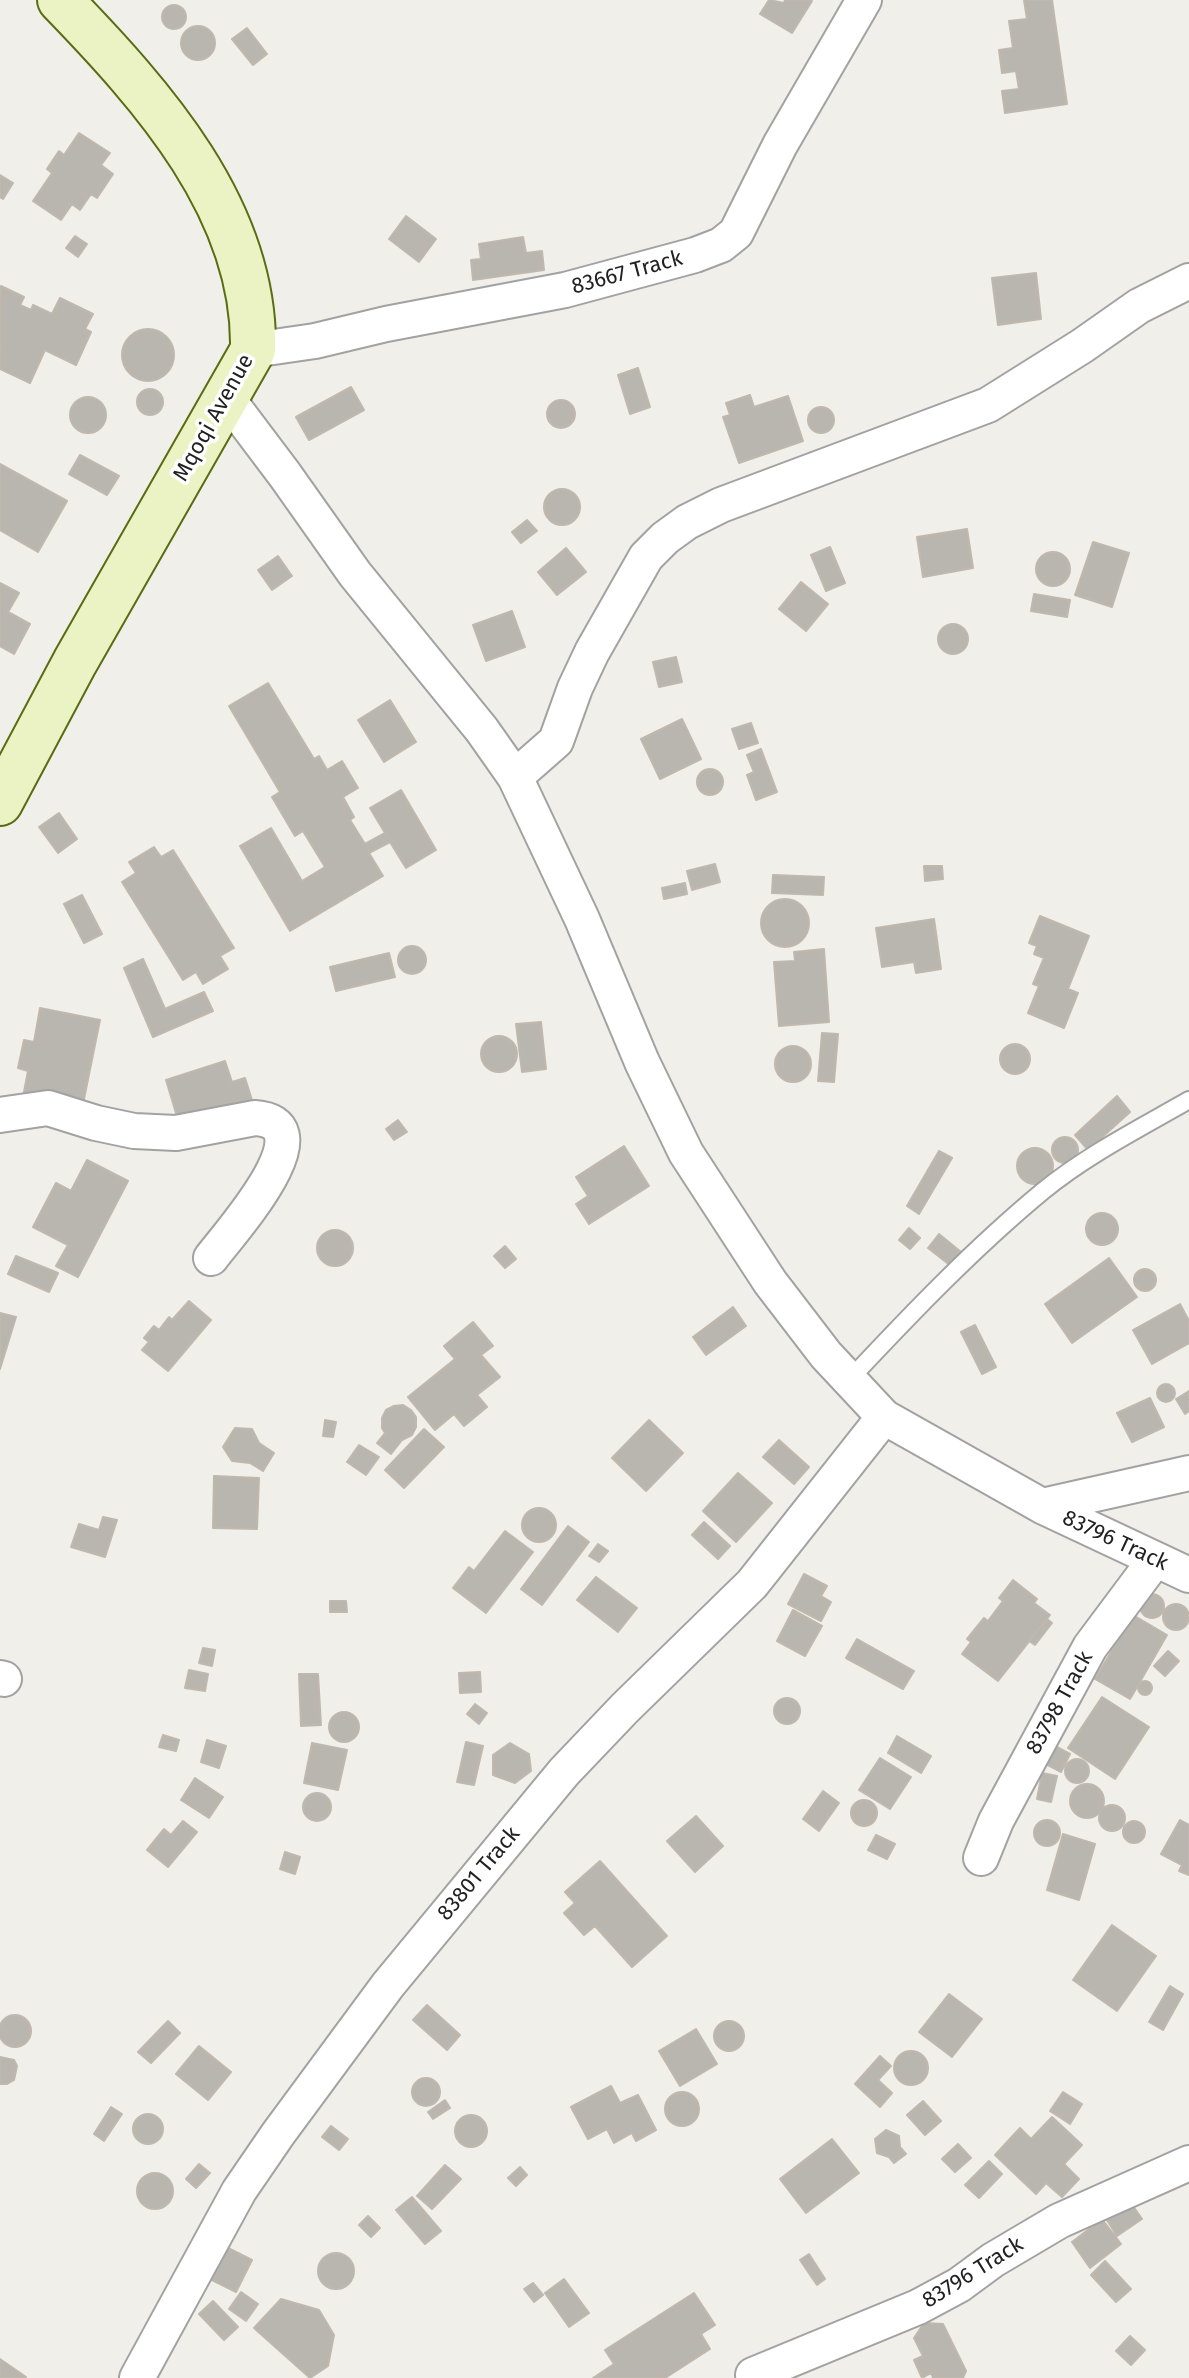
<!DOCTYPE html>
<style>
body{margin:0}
canvas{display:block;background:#f0efe9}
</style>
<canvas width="1189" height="2378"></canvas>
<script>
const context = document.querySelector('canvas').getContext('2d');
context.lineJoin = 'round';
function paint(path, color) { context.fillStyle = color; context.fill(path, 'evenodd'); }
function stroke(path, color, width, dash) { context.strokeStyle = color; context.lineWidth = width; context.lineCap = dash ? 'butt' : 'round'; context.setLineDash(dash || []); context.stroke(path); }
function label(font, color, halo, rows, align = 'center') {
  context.font = font + ' "Fira Sans",sans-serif'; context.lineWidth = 7; context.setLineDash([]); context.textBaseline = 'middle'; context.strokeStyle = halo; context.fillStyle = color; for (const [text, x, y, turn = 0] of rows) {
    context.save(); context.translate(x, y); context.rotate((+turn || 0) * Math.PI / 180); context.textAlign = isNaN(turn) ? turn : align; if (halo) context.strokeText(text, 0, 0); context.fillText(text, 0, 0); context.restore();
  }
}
const building = new Path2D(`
 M769 0 784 3 785 0 812 1 792 33 760 14Z
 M1024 0H1052L1067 104 1005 113 1002 91 1019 89 1016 71 1002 73 999 50 1013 48 1009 21 1027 19Z
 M162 17a12 12 0 1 1 24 0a12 12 0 1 1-24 0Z
 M181 43a17 17 0 1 1 34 0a17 17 0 1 1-34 0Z
 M247 28 267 54 253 65 232 39Z
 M79 133 110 153 101 165 113 174 97 198 91 194 80 210 72 204 61 220 33 201 52 173 47 169 59 151 64 155Z
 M0 175 13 183 3 199 0 197Z
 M406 216 436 239 419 262 389 239Z
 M75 236 87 244 78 257 66 248Z
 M523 237 526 253 542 251 544 270 473 280 471 260 481 259 479 244Z
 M1036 273 1041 319 998 325 992 278Z
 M1 286 24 297 20 305 31 310 33 305 52 314 60 298 93 314 85 329 91 332 76 365 45 350 30 383 0 369Z
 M122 355a26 26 0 1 1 52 0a26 26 0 1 1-52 0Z
 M638 368 650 407 630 414 618 375Z
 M351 387 364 410 309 440 296 417Z
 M137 402a13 13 0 1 1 26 0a13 13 0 1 1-26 0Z
 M750 395 754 407 788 396 803 441 739 463 723 417 730 415 726 403Z
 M70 415a18 18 0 1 1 36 0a18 18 0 1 1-36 0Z
 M547 414a14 14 0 1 1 28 0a14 14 0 1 1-28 0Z
 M808 420a13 13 0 1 1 26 0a13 13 0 1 1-26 0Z
 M80 455 119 476 107 495 69 474Z
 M0 464 67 501 38 552 0 530Z
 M544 507a18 18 0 1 1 36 0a18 18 0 1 1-36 0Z
 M527 520 537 531 521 543 512 532Z
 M967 529 973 568 923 577 917 537Z
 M1093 542 1129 553 1112 607 1075 595Z
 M830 547 845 583 826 591 811 555Z
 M566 548 586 572 557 595 538 572Z
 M1036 569a17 17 0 1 1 34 0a17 17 0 1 1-34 0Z
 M278 556 292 576 272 590 258 570Z
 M801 582 828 604 806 631 779 609Z
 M0 583 19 593 8 612 30 624 14 654 0 646Z
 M1034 594 1070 600 1067 617 1031 611Z
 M512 611 525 647 486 661 473 625Z
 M938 639a15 15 0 1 1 30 0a15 15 0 1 1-30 0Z
 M676 657 682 682 659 687 653 662Z
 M268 683 314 759 319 756 327 770 342 761 358 788 343 797 354 817 350 820 365 844 385 833 370 808 401 790 436 850 406 868 390 842 369 853 383 876 290 931 240 846 271 828 302 881 325 867 303 831 295 836 272 797 280 792 229 706Z
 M390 700 416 742 384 762 358 720Z
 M682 719 701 759 660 779 641 739Z
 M751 723 758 743 739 749 732 729Z
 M761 749 777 792 756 800 747 775 754 772 747 755Z
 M697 782a13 13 0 1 1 26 0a13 13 0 1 1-26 0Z
 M59 813 77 839 58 853 39 827Z
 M154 847 161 857 173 850 234 948 220 956 228 969 203 984 196 972 183 980 122 882 136 873 129 862Z
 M715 864 720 882 692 890 687 871Z
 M924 866H942L943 879 925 881Z
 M773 875 824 877 823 895 772 893Z
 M685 883 687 894 664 899 662 888Z
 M82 895 102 934 84 943 64 904Z
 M761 923a24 24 0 1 1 48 0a24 24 0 1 1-48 0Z
 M1040 916 1089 936 1068 989 1078 993 1064 1028 1028 1013 1039 986 1033 984 1044 958 1034 954 1037 946 1029 943Z
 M934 919 941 969 916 973 914 962 882 967 876 928Z
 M398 960a14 14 0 1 1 28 0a14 14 0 1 1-28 0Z
 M824 949 829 1022 779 1026 774 962 795 961 794 952Z
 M389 953 395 977 336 991 330 967Z
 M143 959 165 1009 204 992 213 1011 153 1037 124 968Z
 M40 1008 100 1020 82 1109 23 1097 28 1071 18 1068 24 1040 34 1042Z
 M541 1022 546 1069 522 1072 516 1024Z
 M822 1033 838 1034 834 1082 818 1081Z
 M481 1054a18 18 0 1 1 36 0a18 18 0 1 1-36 0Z
 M1000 1059a15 15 0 1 1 30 0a15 15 0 1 1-30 0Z
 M775 1064a18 18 0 1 1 36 0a18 18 0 1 1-36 0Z
 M225 1061 232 1082 245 1078 252 1100 179 1123 166 1080Z
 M1117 1096 1130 1112 1088 1150 1075 1135Z
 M398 1120 407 1132 394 1140 386 1129Z
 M1052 1150a13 13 0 1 1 26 0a13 13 0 1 1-26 0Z
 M624 1146 649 1186 589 1224 576 1204 588 1196 576 1177Z
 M1017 1166a18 18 0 1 1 36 0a18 18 0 1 1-36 0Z
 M939 1151 952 1158 919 1214 907 1206Z
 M87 1160 128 1181 78 1277 56 1266 68 1245 33 1227 56 1183 71 1191Z
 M1086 1229a16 16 0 1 1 32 0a16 16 0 1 1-32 0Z
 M909 1228 920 1238 910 1249 899 1240Z
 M317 1248a18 18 0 1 1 36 0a18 18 0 1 1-36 0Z
 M939 1234 961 1252 951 1266 928 1248Z
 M505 1246 516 1259 505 1268 494 1256Z
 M16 1256 58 1273 49 1292 8 1274Z
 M1109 1258 1137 1297 1072 1343 1045 1304Z
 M1134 1280a11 11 0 1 1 22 0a11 11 0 1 1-22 0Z
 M189 1301 211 1320 168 1371 142 1350 149 1342 144 1338 154 1326 159 1330 169 1317 172 1320Z
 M1180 1304 1189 1321V1343L1152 1364 1133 1330Z
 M733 1307 746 1326 706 1355 693 1337Z
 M0 1313 16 1317 0 1369Z
 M473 1322 493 1346 481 1355 500 1377 477 1395 487 1407 464 1426 454 1414 435 1430 408 1397 455 1359 444 1346Z
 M975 1325 996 1367 982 1374 961 1332Z
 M1157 1393a9 9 0 1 1 18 0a9 9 0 1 1-18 0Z
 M1189 1391V1411L1185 1414 1176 1399Z
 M1150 1398 1164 1427 1132 1442 1117 1413Z
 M403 1405 411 1410 416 1417V1427L412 1435 402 1440 391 1454 377 1443 385 1433 382 1428V1418L386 1410 394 1406Z
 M325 1420 336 1422 333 1437 323 1436Z
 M649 1420 683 1453 646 1491 612 1458Z
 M235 1428 252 1429 259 1443 274 1453 263 1471 250 1463 232 1461 223 1447Z
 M424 1429 444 1447 404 1488 385 1470Z
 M779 1440 809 1467 794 1484 763 1457Z
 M359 1445 379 1457 366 1475 347 1462Z
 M738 1473 772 1503 736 1542 703 1511Z
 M214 1476 259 1478 257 1529 213 1528Z
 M522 1525a17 17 0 1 1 34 0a17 17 0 1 1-34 0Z
 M103 1517 117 1520 105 1557 71 1547 79 1524 99 1530Z
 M704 1522 730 1546 718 1559 692 1535Z
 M568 1526 589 1542 542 1605 521 1589Z
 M505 1531 533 1552 486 1613 453 1588 469 1567 474 1571Z
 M598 1544 608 1551 599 1562 589 1556Z
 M804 1574 827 1586 821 1596 831 1602 821 1621 788 1604Z
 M596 1577 637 1608 618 1632 577 1600Z
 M1013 1580 1037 1599 1034 1603 1050 1615 998 1681 962 1654 971 1642 967 1639 984 1618 988 1621 1003 1601 999 1598Z
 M1140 1606a12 12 0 1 1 24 0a12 12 0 1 1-24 0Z
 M330 1601H346L347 1612H330Z
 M1163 1617a13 13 0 1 1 26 0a13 13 0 1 1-26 0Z
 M793 1610 822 1626 805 1656 777 1641Z
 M1133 1615 1167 1635 1130 1699 1095 1679Z
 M1047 1619 1052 1623 1035 1645 1029 1641Z
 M857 1639 914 1671 903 1689 846 1658Z
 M203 1648 215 1650 212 1666 199 1663Z
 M1168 1651 1179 1661 1165 1676 1154 1666Z
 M189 1670 208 1674 205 1691 185 1688Z
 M480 1672 481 1692 460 1693 459 1673Z
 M299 1674H318L321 1725 301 1726Z
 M1138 1688a7 7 0 1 1 14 0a7 7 0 1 1-14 0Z
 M1102 1697 1149 1727 1115 1779 1068 1748Z
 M774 1711a13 13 0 1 1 26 0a13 13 0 1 1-26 0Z
 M475 1704 487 1713 479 1724 467 1714Z
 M329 1727a15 15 0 1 1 30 0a15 15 0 1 1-30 0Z
 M163 1735 179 1740 176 1751 159 1747Z
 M897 1736 931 1756 921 1773 888 1753Z
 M207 1740 226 1746 219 1768 201 1762Z
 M466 1742 483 1746 474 1785 457 1782Z
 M312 1743 347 1750 338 1790 304 1783Z
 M510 1743 529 1754 531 1771 515 1783 493 1775V1755Z
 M1055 1746 1070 1754 1061 1772 1046 1764Z
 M880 1758 911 1777 890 1809 859 1790Z
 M1065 1771a12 12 0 1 1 24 0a12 12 0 1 1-24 0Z
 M1042 1773 1057 1776 1051 1802 1037 1799Z
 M195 1778 223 1797 209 1818 181 1800Z
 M1070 1801a17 17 0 1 1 34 0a17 17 0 1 1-34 0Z
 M823 1791 839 1803 819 1831 803 1819Z
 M303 1807a14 14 0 1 1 28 0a14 14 0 1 1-28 0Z
 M851 1813a13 13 0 1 1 26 0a13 13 0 1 1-26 0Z
 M1099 1818a13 13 0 1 1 26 0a13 13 0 1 1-26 0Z
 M696 1816 723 1846 695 1872 667 1841Z
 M1180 1820 1189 1825V1875L1179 1871 1182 1865 1161 1854Z
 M1034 1833a13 13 0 1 1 26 0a13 13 0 1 1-26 0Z
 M183 1821 197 1832 168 1867 147 1850 164 1829 171 1835Z
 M1123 1832a11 11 0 1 1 22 0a11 11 0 1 1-22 0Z
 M1063 1834 1095 1844 1079 1900 1047 1890Z
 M876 1835 895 1844 887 1859 868 1850Z
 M285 1852 300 1857 295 1874 280 1869Z
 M600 1861 667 1936 632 1967 595 1926 584 1935 564 1913 575 1903 565 1892Z
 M1112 1925 1156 1956 1117 2011 1073 1980Z
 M1170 1986 1183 1994 1163 2030 1149 2022Z
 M949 1994 982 2019 952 2057 919 2032Z
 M427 2005 460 2035 447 2050 413 2020Z
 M-1 2031a16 16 0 1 1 32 0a16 16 0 1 1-32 0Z
 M168 2021 180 2033 151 2063 138 2052Z
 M714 2036a15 15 0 1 1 30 0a15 15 0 1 1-30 0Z
 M696 2029 717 2064 680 2086 659 2051Z
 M199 2046 231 2072 208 2100 176 2074Z
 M894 2068a17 17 0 1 1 34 0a17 17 0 1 1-34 0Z
 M880 2056 891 2066 878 2080 892 2093 880 2107 855 2084Z
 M0 2057 14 2060 17 2066 14 2080 7 2084H0Z
 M412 2092a14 14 0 1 1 28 0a14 14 0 1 1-28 0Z
 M611 2086 620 2103 638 2095 656 2130 636 2141 632 2133 614 2143 607 2129 588 2139 571 2107Z
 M1063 2092 1082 2104 1070 2124 1050 2111Z
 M665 2109a17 17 0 1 1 34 0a17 17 0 1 1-34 0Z
 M445 2100 450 2108 433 2119 428 2112Z
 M923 2101 941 2121 925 2135 907 2115Z
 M111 2107 122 2114 104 2141 94 2134Z
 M133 2129a15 15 0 1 1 30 0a15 15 0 1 1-30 0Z
 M455 2131a16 16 0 1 1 32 0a16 16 0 1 1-32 0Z
 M1052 2117 1082 2145 1064 2164 1079 2179 1062 2197 1046 2183 1036 2194 995 2155 1020 2128 1031 2139Z
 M331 2126 348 2139 339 2150 322 2137Z
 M886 2130 899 2136 900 2147 906 2154 894 2163 889 2157 877 2153 875 2139Z
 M832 2139 859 2173 806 2213 780 2179Z
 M958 2144 971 2158 955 2172 942 2159Z
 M989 2161 1002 2174 979 2198 965 2185Z
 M199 2164 210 2173 196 2188 186 2179Z
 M445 2165 461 2179 432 2209 417 2196Z
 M520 2167 527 2175 516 2186 508 2178Z
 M137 2191a18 18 0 1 1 36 0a18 18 0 1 1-36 0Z
 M412 2197 441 2231 425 2244 396 2210Z
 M1131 2203 1142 2219 1117 2236 1107 2220Z
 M368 2216 380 2228 371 2237 359 2225Z
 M1102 2219 1121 2244 1090 2268 1072 2242Z
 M228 2248 252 2260 236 2292 212 2280Z
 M318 2271a18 18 0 1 1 36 0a18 18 0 1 1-36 0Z
 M809 2254 825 2279 817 2285 800 2260Z
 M1105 2261 1131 2289 1116 2302 1091 2275Z
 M564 2279 589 2313 569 2327 545 2293Z
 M533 2283 543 2295 534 2302 524 2289Z
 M241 2292 258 2304 246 2321 229 2309Z
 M694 2293 715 2325 701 2334 710 2349 665 2378H593L614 2364 605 2350Z
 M281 2299 319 2310 334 2335 328 2366 310 2378 254 2328Z
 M213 2301 238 2327 224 2340 199 2314Z
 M924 2323 943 2324 966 2371 963 2378H933L931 2373 922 2378 914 2360 923 2356 914 2338Z
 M1130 2336 1145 2350 1131 2365 1116 2351Z
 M0 2359 26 2377 25 2378H0Z`);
paint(building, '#b9b5af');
stroke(building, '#c0b8ad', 2);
const lane = new Path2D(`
 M850 1379C911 1314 974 1248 1043 1191 1087 1155 1140 1128 1189 1100`);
const street = new Path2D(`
 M253 350 315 341 386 324 565 290 695 255 721 245 736 233 780 145 864 0
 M227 398 285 475 355 574 482 730 515 777 582 919 642 1062 686 1153 770 1282 826 1355 884 1417 1042 1506 1189 1473
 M515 777 556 741 575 688 592 652 646 557 665 538 687 522 721 505 988 405 1082 346 1139 306 1189 281
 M0 1115 48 1108 96 1123 134 1131 176 1133 255 1118C330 1123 229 1234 211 1258
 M1042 1506 1189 1575
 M0 1678 4 1679
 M981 1858 996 1821 1090 1647 1155 1560
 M753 2375 918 2307 959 2285 993 2260 1059 2221 1189 2163
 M137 2378 239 2191 278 2134 388 1985 564 1772 625 1708 752 1584 884 1417`);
const secondary = new Path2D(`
 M0 803 75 662 253 350C256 210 152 95 60 0`);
stroke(lane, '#a2a2a2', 20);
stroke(street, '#a2a2a2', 38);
stroke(secondary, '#586d13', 48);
stroke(lane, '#fff', 16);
stroke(street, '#fff', 34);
stroke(secondary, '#ebf3c4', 44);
label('22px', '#212121', '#fff', [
 ["83667 Track",627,273,-15],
 ["Mqoqi Avenue",214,418,-61],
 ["83796 Track",1115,1541,25],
 ["83798 Track",1060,1703,-61],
 ["83801 Track",479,1874,-50],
 ["83796 Track",973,2273,-32]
]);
</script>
